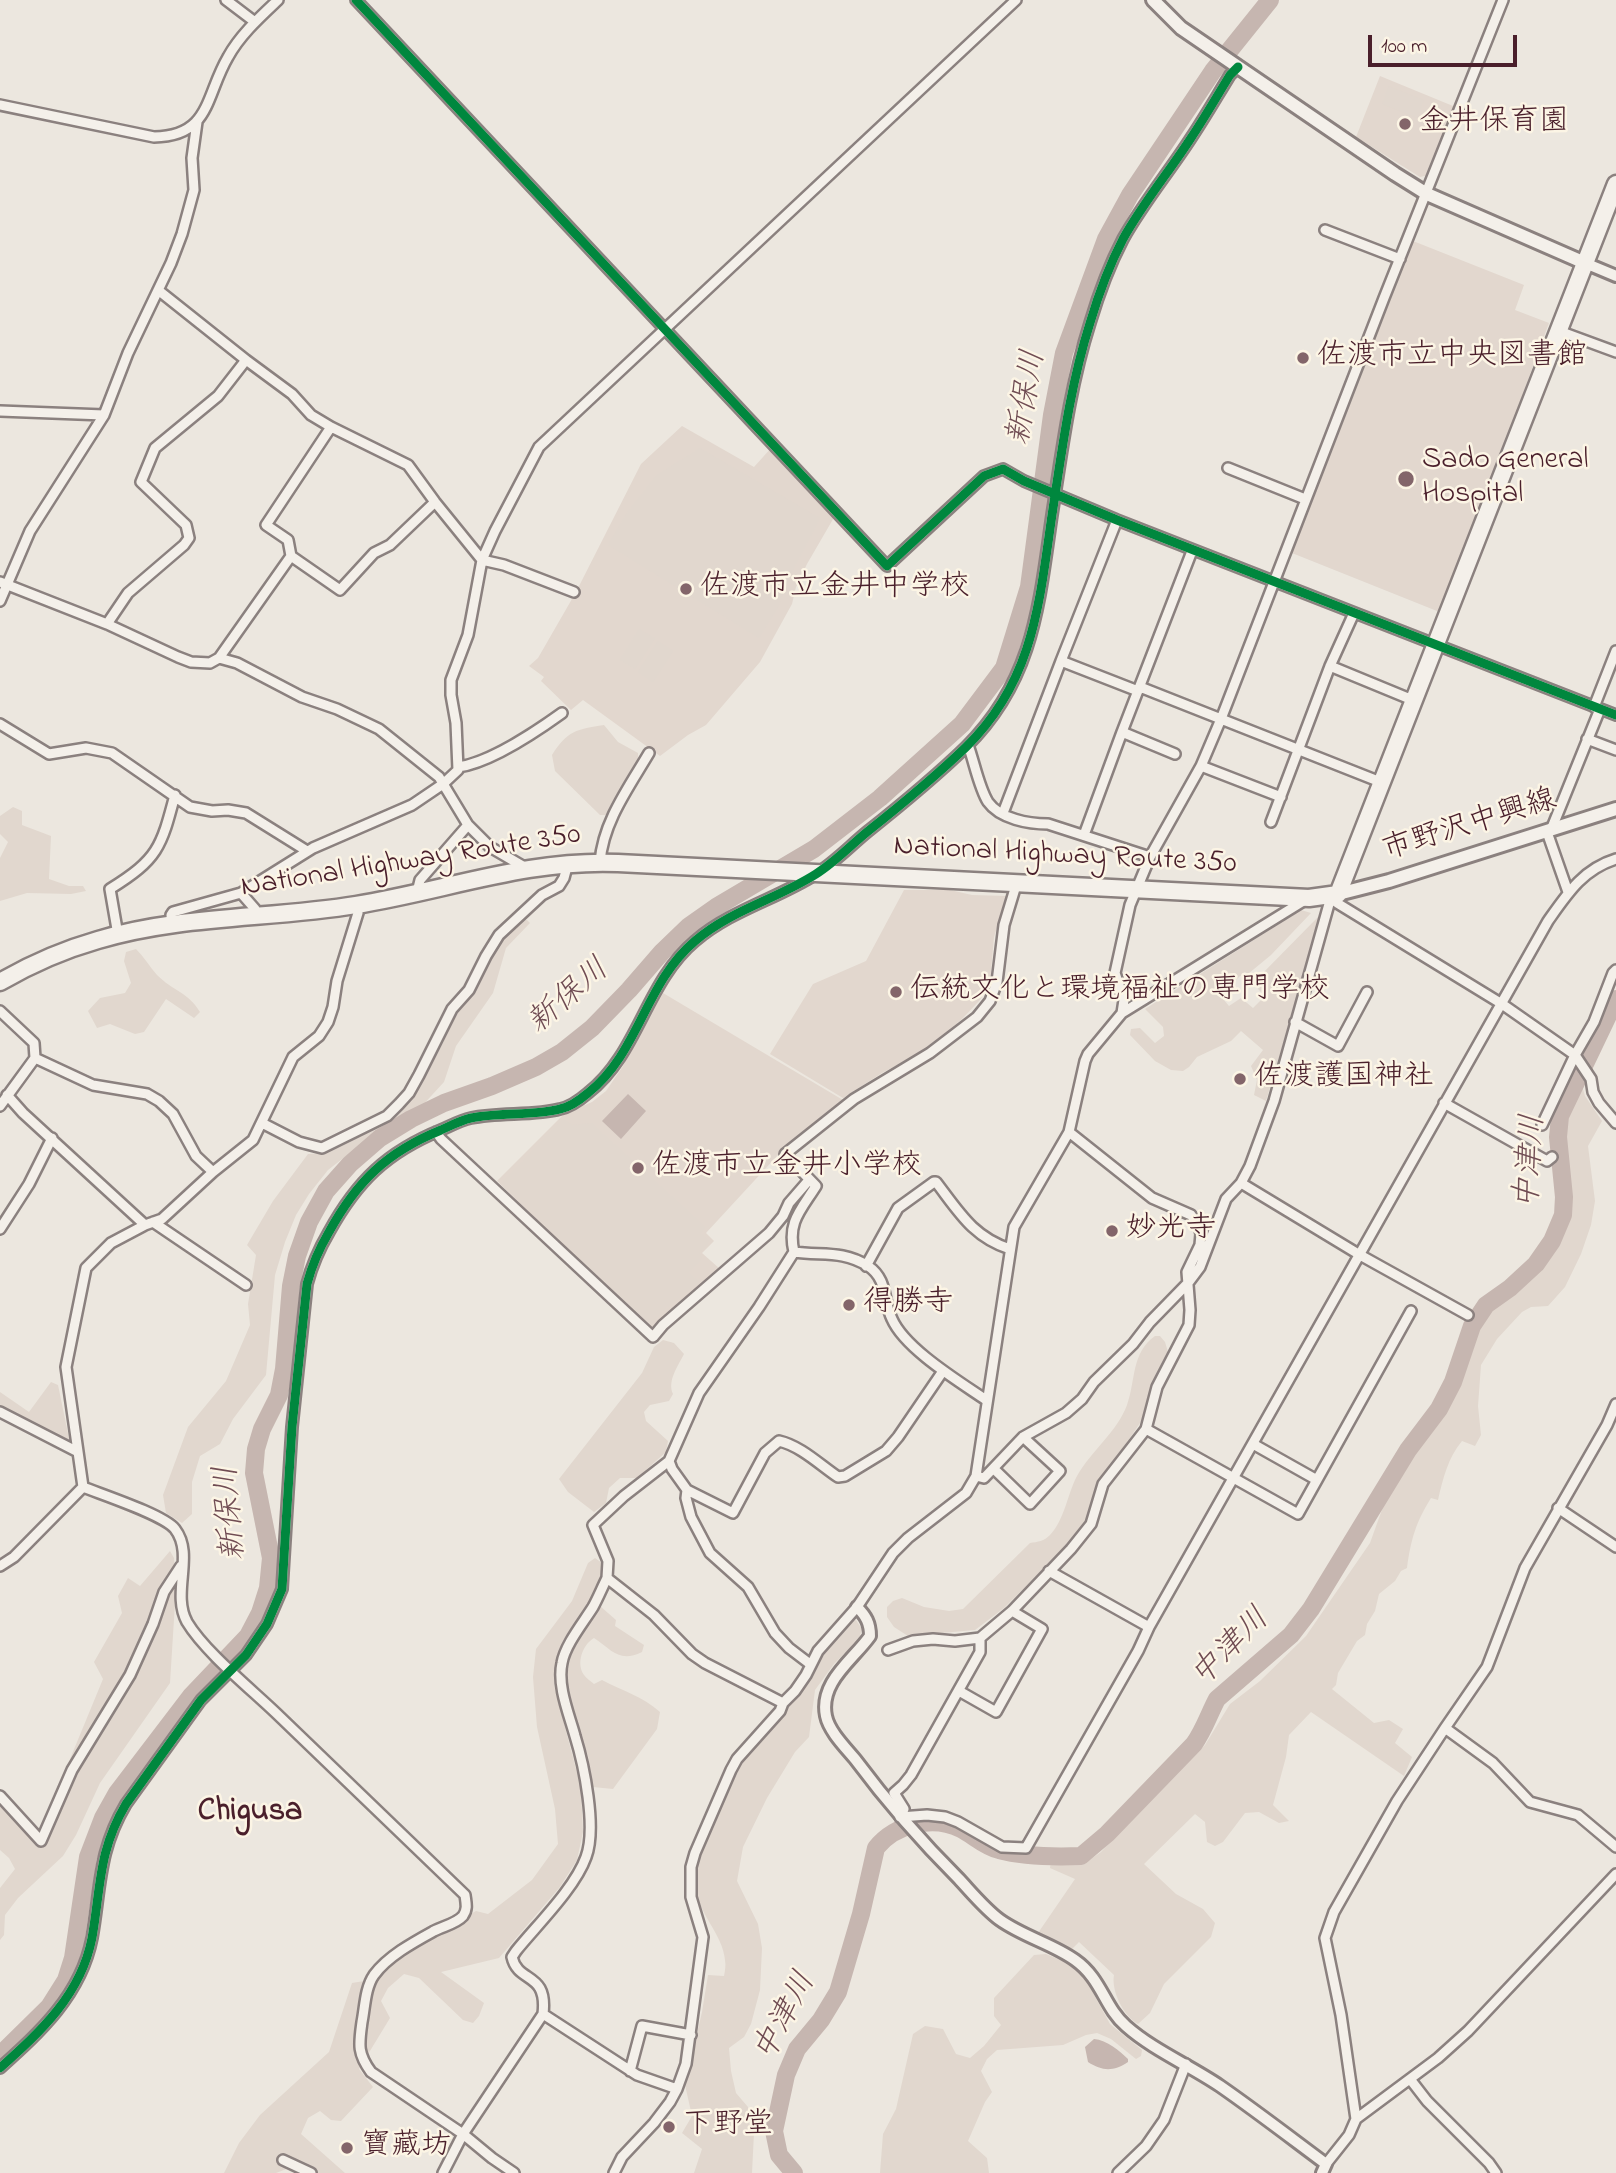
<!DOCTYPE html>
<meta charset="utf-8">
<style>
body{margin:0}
#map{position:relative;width:1616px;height:2173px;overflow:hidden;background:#ece7df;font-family:"Indie Flower",sans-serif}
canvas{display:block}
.scale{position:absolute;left:1368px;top:35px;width:149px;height:32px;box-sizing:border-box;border:4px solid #4a1f2b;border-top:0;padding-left:9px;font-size:21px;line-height:24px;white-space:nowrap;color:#4a1f2b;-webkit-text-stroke:5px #fcf5e5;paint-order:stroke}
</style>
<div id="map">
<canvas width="1616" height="2173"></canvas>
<div class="scale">100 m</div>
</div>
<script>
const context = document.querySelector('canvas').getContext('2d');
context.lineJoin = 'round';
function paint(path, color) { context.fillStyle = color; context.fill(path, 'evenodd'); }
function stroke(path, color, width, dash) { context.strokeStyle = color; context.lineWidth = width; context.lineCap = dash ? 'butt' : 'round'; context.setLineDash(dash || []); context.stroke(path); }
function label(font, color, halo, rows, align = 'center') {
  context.font = font + ' "Indie Flower","Klee One",sans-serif'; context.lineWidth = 5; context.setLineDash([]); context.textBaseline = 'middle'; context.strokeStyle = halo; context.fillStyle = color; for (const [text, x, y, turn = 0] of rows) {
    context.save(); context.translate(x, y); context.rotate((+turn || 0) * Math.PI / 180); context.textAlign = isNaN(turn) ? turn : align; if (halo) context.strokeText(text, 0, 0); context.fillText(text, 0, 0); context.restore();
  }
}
paint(new Path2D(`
 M1380 76 1453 106 1455 109 1429 175 1420 177 1356 137Z
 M1413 241 1524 285 1515 310 1549 323 1442 613 1292 553Z
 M682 426 754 467 772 447 836 514 807 564 796 587 792 604 760 662 706 725 688 735 660 756 583 700 571 710 541 681 544 677 529 666 538 658 576 592 641 464Z
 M904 890H950L972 895 1007 896 994 937 990 983 980 1000 962 1019 941 1037 916 1055 882 1073 843 1098 770 1054 813 984 866 961Z
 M663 993 843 1100 778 1155 706 1233 714 1241 702 1253 720 1269 665 1315 652 1331 497 1181 564 1114 592 1102 606 1091 623 1066Z`), '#e2d7ce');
paint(new Path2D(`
 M1389 86 1424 100 1417 118 1382 104Z
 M700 448 820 518 787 581 779 605 759 638 608 545 627 513 657 475Z
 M639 629 655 638 635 669 620 660Z
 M658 641 673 651 653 682 638 672Z
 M604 725 618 742 638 753V761L607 815H600L555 771 552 755C567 731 577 729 604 725Z
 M13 807 22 811V825L51 836 49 879 69 886H83L86 891 71 894 27 893 0 901V858L8 842 0 834V816Z
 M1301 910 1311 913 1271 955 1248 974 1245 972 1219 994 1229 1006 1241 998 1253 1008 1265 996 1258 989 1261 984 1258 978 1318 917 1319 923 1266 1101 1254 1095 1257 1080 1251 1066 1263 1050 1241 1031 1231 1041 1197 1057 1189 1067 1183 1071 1171 1070 1155 1061 1130 1035 1131 1029 1140 1028 1155 1043 1164 1036 1163 1027 1145 1009Z
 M521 920H527L530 923 506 948 493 993 456 1046 444 1082 421 1107 355 1149 328 1170 309 1194 296 1215 285 1242 275 1275 266 1375 233 1419 220 1444 200 1456 192 1482V1514L182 1523 166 1513 163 1495 188 1427 226 1381 250 1325 248 1304 256 1255 247 1245 273 1201 308 1154 324 1153 388 1120 402 1108 423 1078 443 1043 455 1015 473 993 498 945Z
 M136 949C144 957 150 967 157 975 173 991 188 992 200 1012L194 1018 166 999 144 1032 135 1034 110 1024 97 1028 88 1011 100 998 125 993 131 983 124 961 126 952Z
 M1581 1082 1585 1096 1602 1121 1588 1146 1595 1201 1591 1225 1581 1254 1565 1287 1548 1306 1531 1307 1522 1312 1497 1339 1481 1365 1478 1406 1481 1435 1475 1446 1462 1441C1448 1458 1443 1478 1438 1500L1431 1498C1416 1522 1411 1539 1407 1568L1401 1571 1395 1581 1379 1594 1375 1611 1367 1624 1365 1635 1357 1641 1338 1673 1336 1685 1332 1689 1374 1723 1389 1720 1403 1729 1395 1743 1412 1757 1404 1776 1311 1712 1289 1735 1286 1757 1273 1805 1289 1821 1279 1823 1259 1812 1245 1813 1223 1842 1215 1846 1207 1842 1205 1822 1195 1814 1144 1864 1176 1894 1203 1909 1215 1923 1211 1937 1164 1984 1150 2013 1138 2024C1123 2016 1111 1990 1114 1975L1079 1942 1072 1949 1038 1933 1075 1879 1050 1868 1051 1861 1085 1863 1101 1852 1161 1787 1205 1745 1230 1704 1260 1681 1306 1636 1370 1543 1384 1504 1415 1446 1449 1402 1462 1372 1476 1328 1487 1313 1510 1297 1538 1271 1559 1240 1571 1204 1562 1134 1564 1116Z
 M563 1119 573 1125 591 1123 705 1227 701 1233 709 1242 699 1253 702 1258 688 1273 699 1282 662 1311 650 1325 502 1183Z
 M1155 1336H1160L1165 1342 1168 1352 1158 1371 1146 1414 1128 1441 1105 1472 1092 1499 1085 1522 1075 1538 1004 1608 975 1630 908 1636 894 1627 887 1617V1607L893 1601 902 1598 924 1607 949 1611 963 1609 1030 1543C1038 1542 1044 1541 1050 1535 1065 1519 1067 1495 1077 1476 1091 1451 1117 1432 1127 1405 1136 1380 1131 1353 1155 1336Z
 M663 1340 674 1343 684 1354C678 1366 667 1381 673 1394L669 1401 650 1405 644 1412 646 1421 668 1441 666 1452 637 1478H620L609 1488 606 1503 594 1512 568 1492 559 1479 642 1373 654 1347Z
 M51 1382 58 1385 70 1443 0 1406V1392L29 1412Z
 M170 1551 174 1558 176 1587 170 1683 100 1783 76 1835 63 1856 18 1898 5 1915 4 1935 0 1940V1888L15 1869 9 1858 0 1850V1803L41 1846 69 1780 70 1759 103 1679 94 1662 122 1613 118 1596 128 1578 140 1586Z
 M595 1558 602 1563 600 1578 590 1604 559 1651 554 1685 581 1788 583 1832 577 1860 560 1887 499 1958 441 1972 484 2003 479 2016 473 2023 463 2020 419 1978 404 1974 388 1988 381 2001 390 2018 359 2069 373 2087 341 2121 331 2120 320 2111 308 2118 301 2134 345 2173H318L308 2167 289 2168 276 2173H224L239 2143 260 2115 329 2052 352 1983 377 1979 397 1957 476 1911 488 1914 532 1880 558 1844 555 1809 537 1727 533 1677 536 1649 572 1601 588 1563Z
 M600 1606 616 1620 615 1626 644 1645 642 1652C619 1663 612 1650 594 1638 582 1645 576 1664 584 1675 587 1679 591 1681 594 1684L602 1680C623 1691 642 1696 660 1712L657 1729 613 1789 593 1787 588 1756 568 1697 566 1680 572 1650Z
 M856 1620 862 1629 859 1639 834 1664 815 1690 809 1737 795 1752 767 1798 743 1847 737 1881 758 1924 762 1948 760 1990 751 2024 744 2037 729 2048 731 2071 736 2093 748 2107 750 2127 754 2133 752 2173H694L702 2149 682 2133 692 2116 685 2085 702 2012 708 1975 724 1976C725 1971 726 1965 725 1960 723 1934 697 1913 696 1886 695 1853 719 1798 736 1770 754 1739 787 1714 807 1682 816 1667 838 1623 856 1620Z
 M1046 1954 1070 1964 1084 1976 1110 2024 1142 2050 1141 2056 1136 2059 1111 2039 1097 2033 1086 2035 1063 2045 997 2050 987 2059 981 2071 992 2092 985 2102 968 2141 987 2158 989 2173H880L883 2134 896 2109 913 2034 925 2026 943 2029 956 2054 970 2058 984 2046 1001 2025 994 2016V1998L1034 1955Z`), '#e1d7ce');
paint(new Path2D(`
 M628 1094 646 1111 621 1139 602 1121Z
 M1094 2039C1107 2040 1120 2051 1128 2059V2062C1113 2072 1102 2071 1088 2062L1085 2047Z`), '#c6b6b0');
stroke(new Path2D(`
 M0 2055 49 2007 66 1980 73 1958 88 1857 103 1818 117 1793 191 1696 248 1636 260 1613 268 1588 271 1558 254 1473 256 1449 262 1429 279 1395 284 1369 291 1286 297 1256 309 1222 326 1191 350 1164 380 1138 411 1119 444 1103 492 1086 536 1067 562 1052 592 1028 629 990 662 952 689 926 716 907 814 849 880 798 962 724 1004 668 1029 587 1052 415 1064 353 1106 239 1130 195 1213 71 1270 0
 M794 2173 779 2155 774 2131 786 2075 797 2049 821 2020 838 1992 861 1914 876 1848C895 1824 933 1815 961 1829 973 1835 985 1847 999 1850 1025 1857 1054 1857 1081 1856L1107 1834 1194 1744C1204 1730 1209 1714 1217 1699L1291 1635 1311 1609 1408 1450 1439 1409 1453 1382 1472 1326 1486 1305 1510 1288 1536 1264 1552 1241 1563 1215 1564 1197 1558 1137 1560 1116 1616 999`), '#c6b6b0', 18);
const minor = new Path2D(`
 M226 0 255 22
 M356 0 887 566 984 476 1003 469 1024 481 1117 520 1616 715
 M0 105 154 137C211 136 205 96 228 57 240 35 260 17 278 0
 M1325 230 1400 259
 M1559 331 1616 352
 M246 360 292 394 311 415 331 427 408 465 435 502 482 560 504 565 574 592
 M0 411 104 415
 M331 427 266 525 288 540 291 556 340 590 374 553 390 545 435 502
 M1228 468 1305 499
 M1117 520 1061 661 1138 691
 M0 582 107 624 178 657 191 662 210 663 219 658 237 663 302 697 337 709 379 729 439 777 468 825 490 847 526 868
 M0 601 30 531 104 415 128 353 171 263 182 234 194 190 192 158 197 122
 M107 624 128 593 184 545 189 538 186 525 141 482 155 448 218 396 246 360 158 290
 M219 658 291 556
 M1330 666 1415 701
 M1140 687 1383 783
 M1594 707 1616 651
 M0 724 49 754 86 748 112 753 190 807 212 811 228 810 246 813 307 851
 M1587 739 1616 750
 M968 745C974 761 979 788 988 802 1000 819 1029 824 1048 824L1150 857
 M1175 754 1122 732 1192 551
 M1201 766 1281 797
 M458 767C489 763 537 731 562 713
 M1003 813 1061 661
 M1271 822 1330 666 1354 613
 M1551 830 1600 709
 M1547 832 1568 892
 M1084 835 1122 732
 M600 862C603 822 629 787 649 753
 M417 892 420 880 468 825
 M241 893 255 909
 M1338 894 1337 903 1502 1004 1575 1055 1591 1079 1593 1092 1599 1103 1616 1123
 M172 925 171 915 173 912 241 893 313 848 412 805 443 784 458 770 456 723 451 695V680L468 635 482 560 495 531 539 447 1016 0
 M118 935 110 889C158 859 161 848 175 795
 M0 1011 34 1043 35 1058 93 1085 147 1094 159 1101 173 1114 196 1156 213 1172
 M1122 1013 1124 1000 1115 973 1130 905 1150 857 1201 766 1221 719 1384 298 1503 0
 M1295 1022 1338 1046 1367 992
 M7 1095 23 1113 145 1225
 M1444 1103 1547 1161 1552 1157
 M0 1106 35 1058
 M262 1123 299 1142 322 1148 387 1116 399 1104 409 1093 419 1075 452 1009 469 990 486 956 499 935 542 895 559 886 564 878 568 863
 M1542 1125 1575 1055 1594 1022 1613 973 1616 970
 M436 1132 441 1139 653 1337 663 1325 769 1233 783 1216 789 1203 809 1180
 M1241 1183 1360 1255 1468 1315
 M153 1222 246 1285
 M0 1229 29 1184 52 1138
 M794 1252C822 1256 842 1250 868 1266 888 1279 883 1301 892 1319 905 1349 960 1382 986 1400
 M866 1266 898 1208 934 1182H936C959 1212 973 1237 1010 1249
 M0 1412 78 1452
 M1146 1429 1298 1514 1411 1311
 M1253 1444 1317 1480
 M669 1461 624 1496 593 1525 608 1561 607 1578 654 1615 692 1654 705 1663 783 1703
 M994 1469 1030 1504 1060 1471 1023 1437
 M976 1476 984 1478 1023 1437 1066 1413 1082 1399 1094 1382 1133 1344 1150 1322 1188 1283 1200 1267 1226 1199 1241 1183 1250 1166 1274 1101 1329 904 1336 896
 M83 1487C103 1495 164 1515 175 1529 195 1555 171 1593 187 1622 205 1652 251 1689 277 1714 340 1774 402 1835 465 1895 466 1903 468 1909 463 1916 456 1924 443 1926 434 1931 414 1942 388 1956 374 1975 365 1988 365 2007 362 2022 359 2044 357 2053 371 2072L463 2134 492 2158 514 2173
 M83 1487 66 1367 86 1268 111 1243 145 1225 162 1219 213 1172 253 1140 293 1057 319 1036 328 1022 333 1007 337 981 358 913 357 905
 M687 1490 733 1513 765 1453 779 1441C801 1446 820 1465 838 1477L845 1476 886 1451 898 1437 943 1371
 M1558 1508 1616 1547
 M0 1566 14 1557 83 1487
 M1049 1571 1149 1627
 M607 1578C602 1588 598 1598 593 1607 583 1623 565 1645 562 1663 557 1686 569 1714 575 1736 584 1765 597 1828 586 1857 575 1888 537 1925 516 1951L512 1957C518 1984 548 1971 543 2014L637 2075 677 2089
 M980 1638V1652L911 1775 903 1785 894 1793 904 1809 900 1817 927 1815 945 1817 958 1822 1002 1847 1026 1848 1138 1651 1149 1627 1548 921C1567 894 1583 869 1616 859
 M888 1650 913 1641 933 1639 955 1641 980 1638 1012 1611 1071 1549 1091 1524 1103 1484 1146 1429 1157 1387 1189 1325 1190 1310 1187 1272 1200 1245 1201 1234 1199 1226 1191 1215 1152 1198 1069 1132
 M810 1664 789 1648 775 1633 748 1587 710 1553 691 1517 686 1498 687 1490 672 1469 669 1461 699 1393 759 1307 794 1252C787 1222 801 1210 816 1186L785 1154 854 1099 930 1053 977 1017 990 1001 997 982 1004 925 1017 882
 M959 1691 996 1712 1042 1629 1012 1611
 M1445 1728 1493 1763 1530 1802 1578 1815 1616 1847
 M0 1796 41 1841 72 1770 130 1675 153 1624 164 1592 181 1566
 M0 2068C40 2032 81 1995 92 1938 101 1887 98 1851 126 1804L201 1700 246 1655 267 1624 282 1589 292 1427 307 1284C312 1265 319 1249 329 1232 357 1181 387 1152 441 1130 450 1126 461 1120 471 1118 498 1112 535 1116 560 1109 570 1107 581 1099 588 1093 639 1053 645 983 695 941 731 910 777 899 816 874 835 862 850 846 867 832 901 805 935 777 966 747 1034 680 1039 604 1052 515 1062 450 1070 386 1090 323 1098 296 1110 264 1123 239 1143 203 1169 172 1191 138 1205 117 1217 96 1230 75L1238 67
 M630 2071 642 2026 691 2035
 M1410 2079 1427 2101 1489 2163 1496 2173
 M1356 2119 1341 2015 1325 1938 1334 1912 1397 1801 1445 1728 1487 1667 1525 1568 1607 1425 1616 1404
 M283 2160 311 2173
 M1326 2164 1349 2135 1356 2119 1438 2058 1468 2031 1616 1874
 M443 2173 463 2134 543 2014
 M614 2173 622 2157 654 2123 670 2102 677 2089 686 2064 703 1937 691 1897V1867L695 1853 731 1770 737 1759 780 1711 783 1703 795 1691 806 1675 818 1651 857 1607 893 1553 908 1538 966 1493 976 1476 1014 1227 1069 1132 1085 1061 1088 1054 1122 1013 1305 900
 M1118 2173 1146 2146 1164 2120 1186 2064`);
const tertiary = new Path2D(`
 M1585 263 1616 276
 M857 1607C866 1616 870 1623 870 1636 853 1660 819 1682 826 1716 829 1731 845 1747 855 1759 887 1802 921 1841 959 1879 972 1893 985 1909 1000 1920 1024 1937 1053 1944 1075 1960 1102 1979 1104 2007 1126 2026 1153 2050 1189 2065 1220 2086 1256 2111 1291 2138 1326 2164L1322 2173`);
const secondary = new Path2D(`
 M1153 0 1181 28 1395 174 1427 194 1585 263
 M1338 894 1389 881 1616 809`);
const trunk = new Path2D(`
 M0 982C31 964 63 950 98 940 181 915 271 919 356 905 444 891 528 859 618 863L1309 898 1338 894 1616 184`);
stroke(minor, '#8b817f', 14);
stroke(tertiary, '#8b817f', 16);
stroke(secondary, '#8b817f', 18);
stroke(trunk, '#8b817f', 21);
stroke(minor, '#f4f0ea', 9);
stroke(tertiary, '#f4f0ea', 10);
stroke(secondary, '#f4f0ea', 12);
stroke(trunk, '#f4f0ea', 16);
stroke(new Path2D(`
 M356 0 887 566 984 476 1003 469 1024 481 1117 520 1616 715
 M0 2068C40 2032 81 1995 92 1938 101 1887 98 1851 126 1804L201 1700 246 1655 267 1624 282 1589 292 1427 307 1284C312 1265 319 1249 329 1232 357 1181 387 1152 441 1130 450 1126 461 1120 471 1118 498 1112 535 1116 560 1109 570 1107 581 1099 588 1093 639 1053 645 983 695 941 731 910 777 899 816 874 835 862 850 846 867 832 901 805 935 777 966 747 1034 680 1039 604 1052 515 1062 450 1070 386 1090 323 1098 296 1110 264 1123 239 1143 203 1169 172 1191 138 1205 117 1217 96 1230 75L1238 67`), '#00873e', 9);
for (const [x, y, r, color] of [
 [1405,124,7,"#83656a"],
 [1303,358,7,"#83656a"],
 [1406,479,9,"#83656a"],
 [686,589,7,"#83656a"],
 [896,992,7,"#83656a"],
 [1240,1079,7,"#83656a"],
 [638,1168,7,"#83656a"],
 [1112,1231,7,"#83656a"],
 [849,1305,7,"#83656a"],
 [669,2127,7,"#83656a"],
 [347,2148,7,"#83656a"]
]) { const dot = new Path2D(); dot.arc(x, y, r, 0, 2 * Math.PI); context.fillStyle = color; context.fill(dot); stroke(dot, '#fcf5e5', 2.5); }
label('30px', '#4a1f2b', '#fcf5e5', [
 ["金井保育園",1419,124],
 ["佐渡市立中央図書館",1317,358],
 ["Sado General",1422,462],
 ["Hospital",1422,496],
 ["佐渡市立金井中学校",700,589],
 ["伝統文化と環境福祉の専門学校",910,992],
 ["佐渡護国神社",1254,1079],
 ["佐渡市立金井小学校",652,1168],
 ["妙光寺",1126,1231],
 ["得勝寺",863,1305],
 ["下野堂",683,2127],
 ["寶藏坊",361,2148]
], 'left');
label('30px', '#4a1f2b', '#fcf5e5', [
 ["市野沢中興線",1470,827,-17],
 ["National Highway Route 350",1065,857,3],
 ["National Highway Route 350",411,863,-9]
]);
label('italic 32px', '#704c53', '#fcf5e5', [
 ["新保川",1029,398,-80],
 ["新保川",570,998,-41],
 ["中津川",1533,1162,-86],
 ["新保川",233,1513,-95],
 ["中津川",1232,1649,-45],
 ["中津川",787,2018,-62]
]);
label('bold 32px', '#4a1f2b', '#fcf5e5', [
 ["Chigusa",250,1814]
]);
</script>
